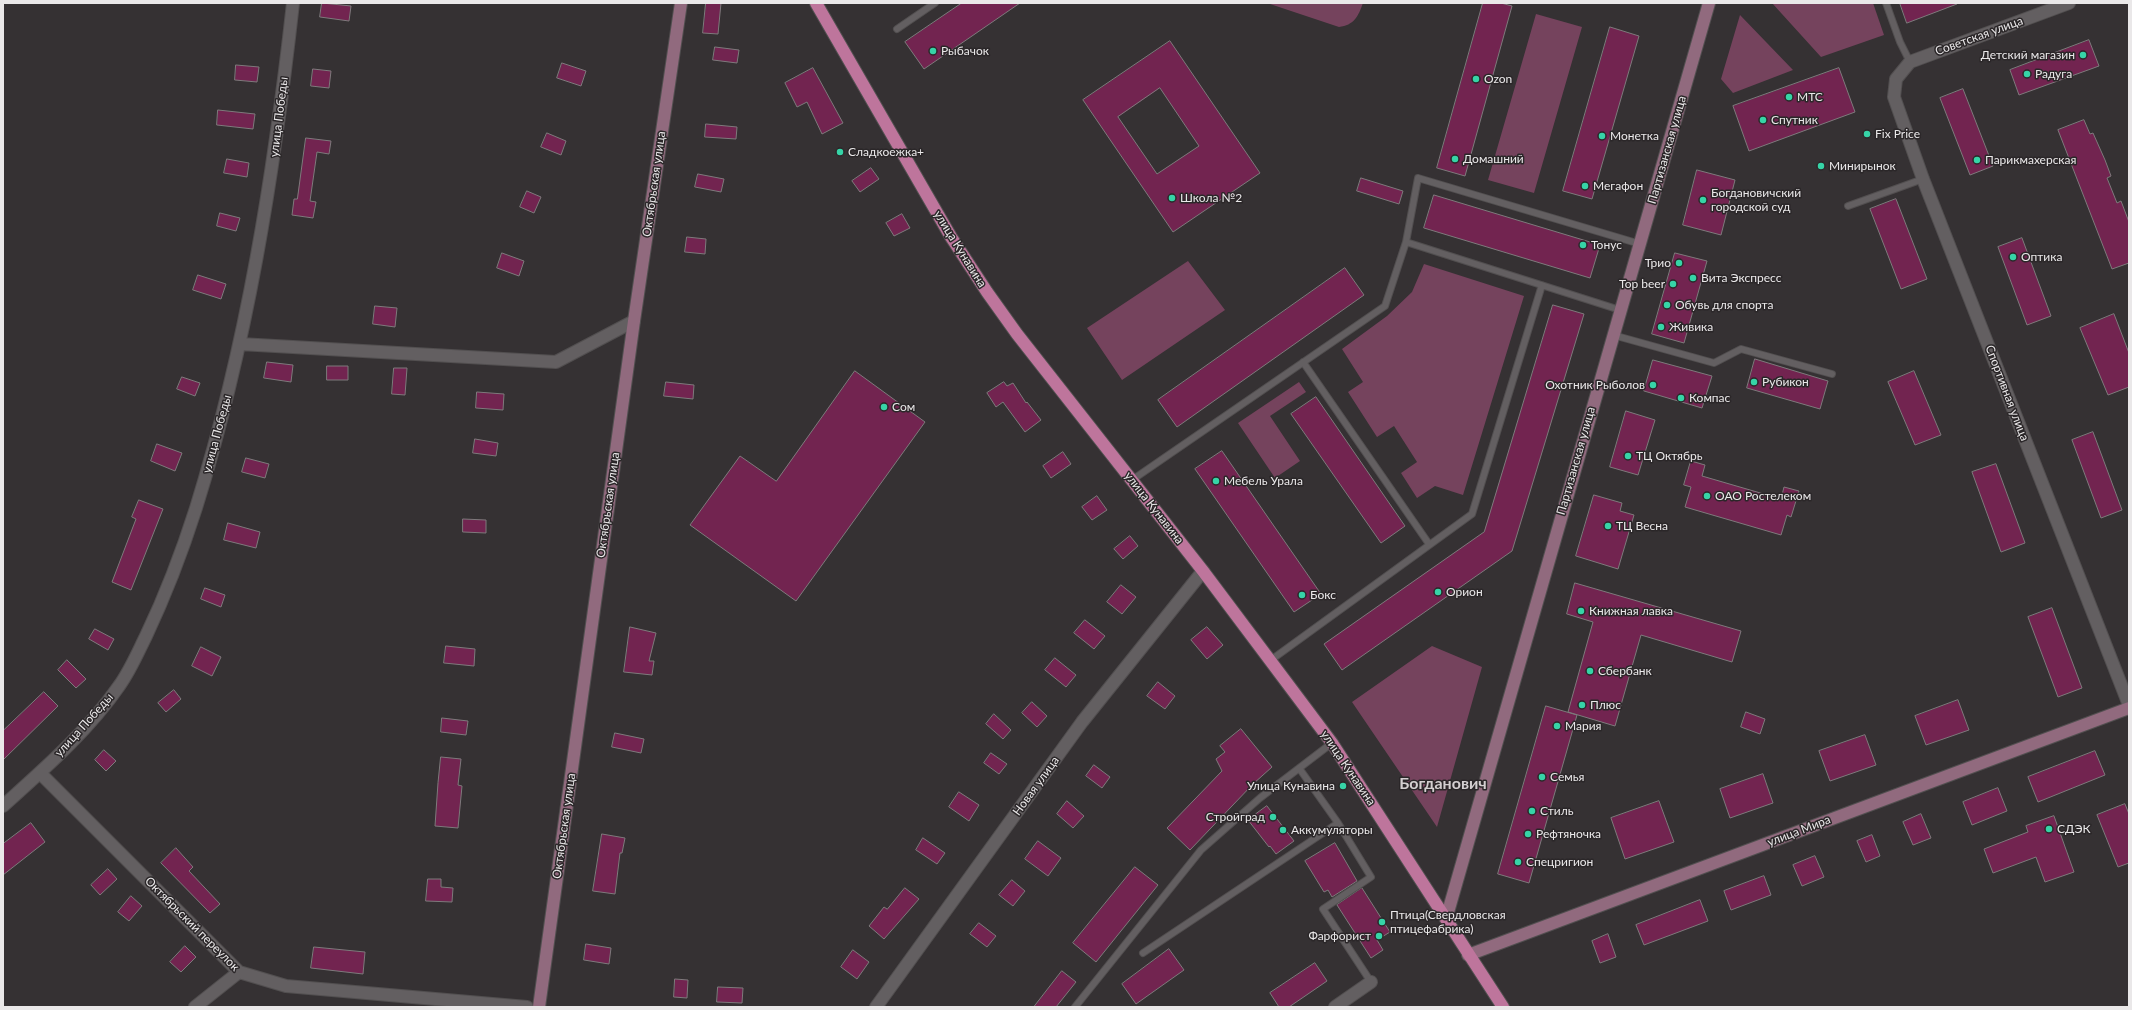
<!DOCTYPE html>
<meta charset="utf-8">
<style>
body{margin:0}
#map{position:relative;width:2132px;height:1010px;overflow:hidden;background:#353133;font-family:Lato,sans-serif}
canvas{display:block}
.frame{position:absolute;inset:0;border:4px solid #eae8e9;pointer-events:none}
</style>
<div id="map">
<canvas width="2132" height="1010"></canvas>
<div class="frame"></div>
</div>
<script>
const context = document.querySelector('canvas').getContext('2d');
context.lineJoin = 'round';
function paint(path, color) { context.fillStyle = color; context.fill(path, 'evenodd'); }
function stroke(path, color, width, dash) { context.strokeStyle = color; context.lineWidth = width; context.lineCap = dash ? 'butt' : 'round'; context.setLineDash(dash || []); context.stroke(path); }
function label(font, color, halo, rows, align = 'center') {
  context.font = font + ' Lato,sans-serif'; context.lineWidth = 3; context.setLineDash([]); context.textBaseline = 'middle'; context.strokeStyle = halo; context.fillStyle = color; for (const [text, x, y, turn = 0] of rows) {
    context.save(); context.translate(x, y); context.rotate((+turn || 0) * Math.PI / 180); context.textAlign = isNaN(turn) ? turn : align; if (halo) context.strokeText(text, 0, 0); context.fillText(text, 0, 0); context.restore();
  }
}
paint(new Path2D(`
 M1267 3H1363C1358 17 1354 25 1339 27Z
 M1772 3H1873L1884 35 1821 57Z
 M1536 14 1582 27 1534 193 1488 180Z
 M1740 15 1793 70 1733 93 1721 79Z
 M1188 261 1225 310 1122 380 1087 328Z
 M1424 264 1524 296 1463 495 1435 486 1417 498 1401 473 1417 462 1394 426 1377 437 1348 392 1363 382 1342 349 1387 316 1412 292Z
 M1299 382 1306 392 1270 416 1300 461 1275 478 1238 423Z
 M1432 646 1482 667 1437 827 1352 702Z`), '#75435d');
const building = new Path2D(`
 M322 3 351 6 349 21 320 17Z
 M706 3H721L718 34 703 33Z
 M962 3H1020L924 69 905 42Z
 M1483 3H1501L1512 6 1465 176 1437 168Z
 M1900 3H1957V4L1907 23Z
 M1610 27 1639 36 1592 199 1563 191Z
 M2089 40 2099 66 2019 95 2010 70Z
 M1170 41 1260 173 1173 232 1083 100ZM1160 88 1199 146 1157 174 1118 117Z
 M715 47 739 50 737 63 713 60Z
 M562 63 586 71 581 86 557 78Z
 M236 65 259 67 257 82 235 80Z
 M813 68 843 123 822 134 807 102 797 107 785 83Z
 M1839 68 1855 112 1749 151 1733 106Z
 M313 69 331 71 329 88 311 86Z
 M1963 89 1993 166 1970 175 1940 98Z
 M218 110 255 114 253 129 217 125Z
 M2084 120 2090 134 2093 133 2105 160 2111 176 2107 178 2117 203 2121 201 2129 222V263L2112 269 2058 130Z
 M706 124 737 127 736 139 705 137Z
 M547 133 566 141 561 155 541 147Z
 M306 138 331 141 329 154 317 152 310 201 316 202 313 218 292 215 294 199H297Z
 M227 159 249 163 247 177 224 173Z
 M871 168 879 179 860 192 852 181Z
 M1697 170 1735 180 1721 235 1683 225Z
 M698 174 724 179 721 192 695 187Z
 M1361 178 1403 191 1399 204 1357 191Z
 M527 191 541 197 534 213 520 207Z
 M1434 195 1600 245 1590 278 1424 228Z
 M1896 199 1927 279 1901 289 1870 209Z
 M220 213 240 218 236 231 217 226Z
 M902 214 910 228 894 236 886 223Z
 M687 237 706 239 705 254 685 252Z
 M2022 238 2051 316 2027 325 1998 247Z
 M502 253 524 261 519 276 497 268Z
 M1675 253 1707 261 1684 343 1652 334Z
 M1345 268 1364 295 1177 427 1158 400Z
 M198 275 226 284 221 299 193 290Z
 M1553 305 1584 314 1512 551 1342 670 1324 644 1484 532Z
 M375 306 397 308 395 327 373 324Z
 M2114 314 2129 353V387L2108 395 2080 328Z
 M1755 359 1828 381 1820 409 1747 388Z
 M1653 360 1712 376 1702 408 1644 391Z
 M267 362 293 365 291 382 264 378Z
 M327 366H348V380H327Z
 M394 368H407L405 395 392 394Z
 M855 371 925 422 796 601 690 525 740 456 776 481Z
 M1914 371 1941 435 1915 445 1888 382Z
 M182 377 200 383 195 396 177 389Z
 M666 382 694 385 693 399 664 396Z
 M1004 382 1007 386 1013 383 1026 403 1027 402 1041 420 1025 432 1003 402 996 407 987 393Z
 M477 392 504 394 503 410 476 408Z
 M1316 397 1405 526 1381 543 1291 414Z
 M1626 411 1655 420 1638 475 1610 467Z
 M2093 432 2122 510 2101 518 2072 440Z
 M475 439 498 443 496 456 473 453Z
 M157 444 182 453 175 471 151 461Z
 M1222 451 1321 594 1294 612 1195 469Z
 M1063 452 1071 464 1051 478 1043 466Z
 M246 458 269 464 265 478 242 472Z
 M1691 461 1705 465 1702 476 1781 499 1784 487 1799 491 1791 517 1787 515 1781 535 1685 507 1691 487 1684 485Z
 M1996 464 2025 543 2001 552 1972 472Z
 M1594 495 1622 503 1620 511 1634 515 1618 569 1576 556Z
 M1097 496 1107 510 1092 520 1082 507Z
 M139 500 163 509 131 590 112 582 136 519 132 517Z
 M463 519 486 520V533L463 532Z
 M228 523 260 532 256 548 224 540Z
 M1130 536 1138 546 1123 559 1114 549Z
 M1575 583 1741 631 1732 662 1641 635 1615 726 1568 712 1593 622 1567 614Z
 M1121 585 1136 597 1122 614 1107 602Z
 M205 588 225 595 221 607 201 599Z
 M2052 608 2082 688 2058 697 2028 617Z
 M1085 620 1105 636 1094 649 1074 633Z
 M630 627 656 633 649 661H654L652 675 624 672Z
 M1207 627 1223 645 1207 659 1191 640Z
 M95 629 114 639 108 650 89 639Z
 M446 646 475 649 474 666 444 663Z
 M201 647 221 657 212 676 192 666Z
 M1055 658 1076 675 1066 687 1045 670Z
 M67 660 86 679 76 688 58 670Z
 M1158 682 1175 696 1165 709 1147 696Z
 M174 690 181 699 166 712 158 703Z
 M44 692 58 706 3 760V731Z
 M1958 700 1969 730 1926 745 1915 716Z
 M1032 702 1047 716 1037 727 1022 713Z
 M1546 706 1577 715 1529 883 1498 874Z
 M1746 712 1765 719 1760 734 1741 727Z
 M994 714 1011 730 1003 739 986 724Z
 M442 718 468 721 466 735 441 732Z
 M1241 729 1272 767 1253 784 1190 850 1167 828 1222 771 1216 759 1225 752 1220 746Z
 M615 733 644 739 641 753 612 747Z
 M1865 735 1876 765 1830 781 1819 751Z
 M104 750 116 761 106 771 95 760Z
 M2095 751 2105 775 2038 802 2028 777Z
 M991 753 1007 764 999 774 984 763Z
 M441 757 461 759 458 785 462 786 458 828 435 826 438 783Z
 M1094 765 1110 777 1102 788 1086 776Z
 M1763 774 1773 803 1730 818 1720 789Z
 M1998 788 2007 811 1972 825 1963 802Z
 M959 792 979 805 969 821 949 807Z
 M1067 801 1084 816 1073 828 1057 814Z
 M1659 801 1674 842 1625 859 1611 818Z
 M2125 804 2129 814V863L2118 867 2097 815Z
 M1267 806 1294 841 1276 854 1270 846 1269 847 1248 820Z
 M1921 814 1931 838 1913 845 1903 822Z
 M2054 816 2074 872 2045 882 2036 857 1993 873 1984 849 2028 832 2026 826Z
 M31 823 45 842 3 875V844Z
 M602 834 625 838 622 853H620L615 894 593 891Z
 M1872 835 1880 856 1866 862 1857 841Z
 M923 838 945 853 937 864 916 850Z
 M1038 841 1061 858 1048 876 1025 859Z
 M1335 843 1357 881 1332 897 1328 890 1324 892 1305 861Z
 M176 848 193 867 189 871 220 904 210 913 161 863Z
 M1815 856 1824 877 1802 886 1793 865Z
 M1135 867 1158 885 1096 962 1073 943Z
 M108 869 117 879 100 895 91 885Z
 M1764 876 1771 895 1731 910 1724 891Z
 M428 879H441V887L453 888 452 902 426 901Z
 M1012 880 1025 891 1013 906 999 895Z
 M905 888 919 899 884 939 869 926 884 907 887 909Z
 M1362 888 1390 932 1377 940 1383 950 1371 958 1337 905Z
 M131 896 142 906 129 921 118 912Z
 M1700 900 1708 921 1644 945 1636 925Z
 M979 923 996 936 987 947 970 934Z
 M1608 934 1616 957 1600 963 1592 941Z
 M586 944 611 948 609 964 584 960Z
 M185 946 196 957 181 972 170 962Z
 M314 947 365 952 363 974 311 968Z
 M1169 949 1184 970 1136 1004 1122 984Z
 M853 950 869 962 857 979 841 967Z
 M1315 963 1327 981 1289 1007H1279L1270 993Z
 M1062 971 1076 982 1056 1007H1034Z
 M675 979 688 980 687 998 674 997Z
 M718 987 743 988 742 1003 717 1002Z`);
paint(building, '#722450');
stroke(building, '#7e7a7c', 1);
const lane = new Path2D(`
 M1886 3 1900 42 1910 62
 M897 29 935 3
 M1848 206 1923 179
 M1406 242 1620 310
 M1613 335 1714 363 1741 349 1832 374
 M1303 362 1429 544
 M1132 480 1385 306 1406 242 1418 178 1640 244
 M1271 660 1472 514 1542 285
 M1299 768 1338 823 1371 877 1323 909 1371 982
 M1143 953 1338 823
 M1075 1007 1201 850 1260 798 1332 743`);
const street = new Path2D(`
 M2069 3 1910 62 1896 79 1894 97 1923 179 2129 705
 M240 344 556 362 634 321
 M40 773 239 972 286 986 527 1007
 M3 806C44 769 88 731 119 686 130 671 138 652 146 636 166 594 182 552 196 508 247 344 274 174 293 3
 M195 1007 239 972
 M876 1007 1082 722 1203 571
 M1335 1007 1371 982`);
const secondary = new Path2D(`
 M1446 919 1709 3
 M1468 955 2129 708
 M539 1007 634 321 681 3`);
const primary = new Path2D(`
 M816 3 951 237 987 292 1017 334 1203 571 1332 743 1503 1007`);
stroke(lane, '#524f50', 8);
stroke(street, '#524f50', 14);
stroke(secondary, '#524f50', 14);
stroke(primary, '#524f50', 14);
stroke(lane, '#635f61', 6);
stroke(street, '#635f61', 12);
stroke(secondary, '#916a7e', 12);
stroke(primary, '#be759c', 12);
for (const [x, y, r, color] of [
 [933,51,4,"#36d4a7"],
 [2083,55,4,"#36d4a7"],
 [2027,74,4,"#36d4a7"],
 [1476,79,4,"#36d4a7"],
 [1789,97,4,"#36d4a7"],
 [1763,120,4,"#36d4a7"],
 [1867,134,4,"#36d4a7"],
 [1602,136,4,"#36d4a7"],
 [840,152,4,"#36d4a7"],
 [1455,159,4,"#36d4a7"],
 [1977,160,4,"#36d4a7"],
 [1821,166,4,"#36d4a7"],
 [1585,186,4,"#36d4a7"],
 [1172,198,4,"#36d4a7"],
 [1703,200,4,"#36d4a7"],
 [1583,245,4,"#36d4a7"],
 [2013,257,4,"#36d4a7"],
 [1679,263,4,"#36d4a7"],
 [1693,278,4,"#36d4a7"],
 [1673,284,4,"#36d4a7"],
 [1667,305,4,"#36d4a7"],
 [1661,327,4,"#36d4a7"],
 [1754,382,4,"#36d4a7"],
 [1653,385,4,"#36d4a7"],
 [1681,398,4,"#36d4a7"],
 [884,407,4,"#36d4a7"],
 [1628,456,4,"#36d4a7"],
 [1216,481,4,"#36d4a7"],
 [1707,496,4,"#36d4a7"],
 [1608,526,4,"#36d4a7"],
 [1438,592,4,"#36d4a7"],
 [1302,595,4,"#36d4a7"],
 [1581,611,4,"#36d4a7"],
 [1590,671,4,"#36d4a7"],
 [1582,705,4,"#36d4a7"],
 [1557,726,4,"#36d4a7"],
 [1542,777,4,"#36d4a7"],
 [1343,786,4,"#36d4a7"],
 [1532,811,4,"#36d4a7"],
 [1273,817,4,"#36d4a7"],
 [2049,829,4,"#36d4a7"],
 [1283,830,4,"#36d4a7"],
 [1528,834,4,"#36d4a7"],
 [1518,862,4,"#36d4a7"],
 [1382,922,4,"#36d4a7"],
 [1379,936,4,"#36d4a7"]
]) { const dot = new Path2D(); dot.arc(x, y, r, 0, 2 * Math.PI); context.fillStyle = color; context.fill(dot); stroke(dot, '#2b2729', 1.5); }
label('12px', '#eae8e9', '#2b2729', [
 ["Советская улица",1979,36,-20],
 ["улица Победы",279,117,-83],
 ["Партизанская улица",1667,150,-74],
 ["Октябрьская улица",654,184,-82],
 ["улица Кунавина",960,249,58],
 ["Спортивная улица",2007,393,69],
 ["улица Победы",217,434,-75],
 ["Партизанская улица",1576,461,-74],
 ["Октябрьская улица",608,505,-82],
 ["улица Кунавина",1154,508,52],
 ["улица Победы",84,725,-48],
 ["улица Кунавина",1348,768,56],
 ["Новая улица",1036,786,-54],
 ["Октябрьская улица",564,826,-82],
 ["улица Мира",1799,831,-21],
 ["Октябрьский переулок",192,924,45]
]);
label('12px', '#eae8e9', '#2b2729', [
 ["Рыбачок",941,51],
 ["Детский магазин",2075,55,"right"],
 ["Радуга",2035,74],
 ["Ozon",1484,79],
 ["МТС",1797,97],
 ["Спутник",1771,120],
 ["Fix Price",1875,134],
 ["Монетка",1610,136],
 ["Сладкоежка+",848,152],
 ["Домашний",1463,159],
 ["Парикмахерская",1985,160],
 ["Минирынок",1829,166],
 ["Мегафон",1593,186],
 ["Богдановичский",1711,193],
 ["городской суд",1711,207],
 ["Школа №2",1180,198],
 ["Тонус",1591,245],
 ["Оптика",2021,257],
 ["Трио",1671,263,"right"],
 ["Вита Экспресс",1701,278],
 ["Top beer",1665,284,"right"],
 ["Обувь для спорта",1675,305],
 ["Живика",1669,327],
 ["Рубикон",1762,382],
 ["Охотник Рыболов",1645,385,"right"],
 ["Компас",1689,398],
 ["Сом",892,407],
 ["ТЦ Октябрь",1636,456],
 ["Мебель Урала",1224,481],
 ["ОАО Ростелеком",1715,496],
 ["ТЦ Весна",1616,526],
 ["Орион",1446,592],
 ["Бокс",1310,595],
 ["Книжная лавка",1589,611],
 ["Сбербанк",1598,671],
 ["Плюс",1590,705],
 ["Мария",1565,726],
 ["Семья",1550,777],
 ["Улица Кунавина",1335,786,"right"],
 ["Стиль",1540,811],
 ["Стройград",1265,817,"right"],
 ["СДЭК",2057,829],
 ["Аккумуляторы",1291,830],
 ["Рефтяночка",1536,834],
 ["Спецригион",1526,862],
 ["Птица(Свердловская",1390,915],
 ["птицефабрика)",1390,929],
 ["Фарфорист",1371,936,"right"]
], 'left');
label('bold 16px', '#d4cfd1', '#2b2729', [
 ["Богданович",1443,784]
]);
</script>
